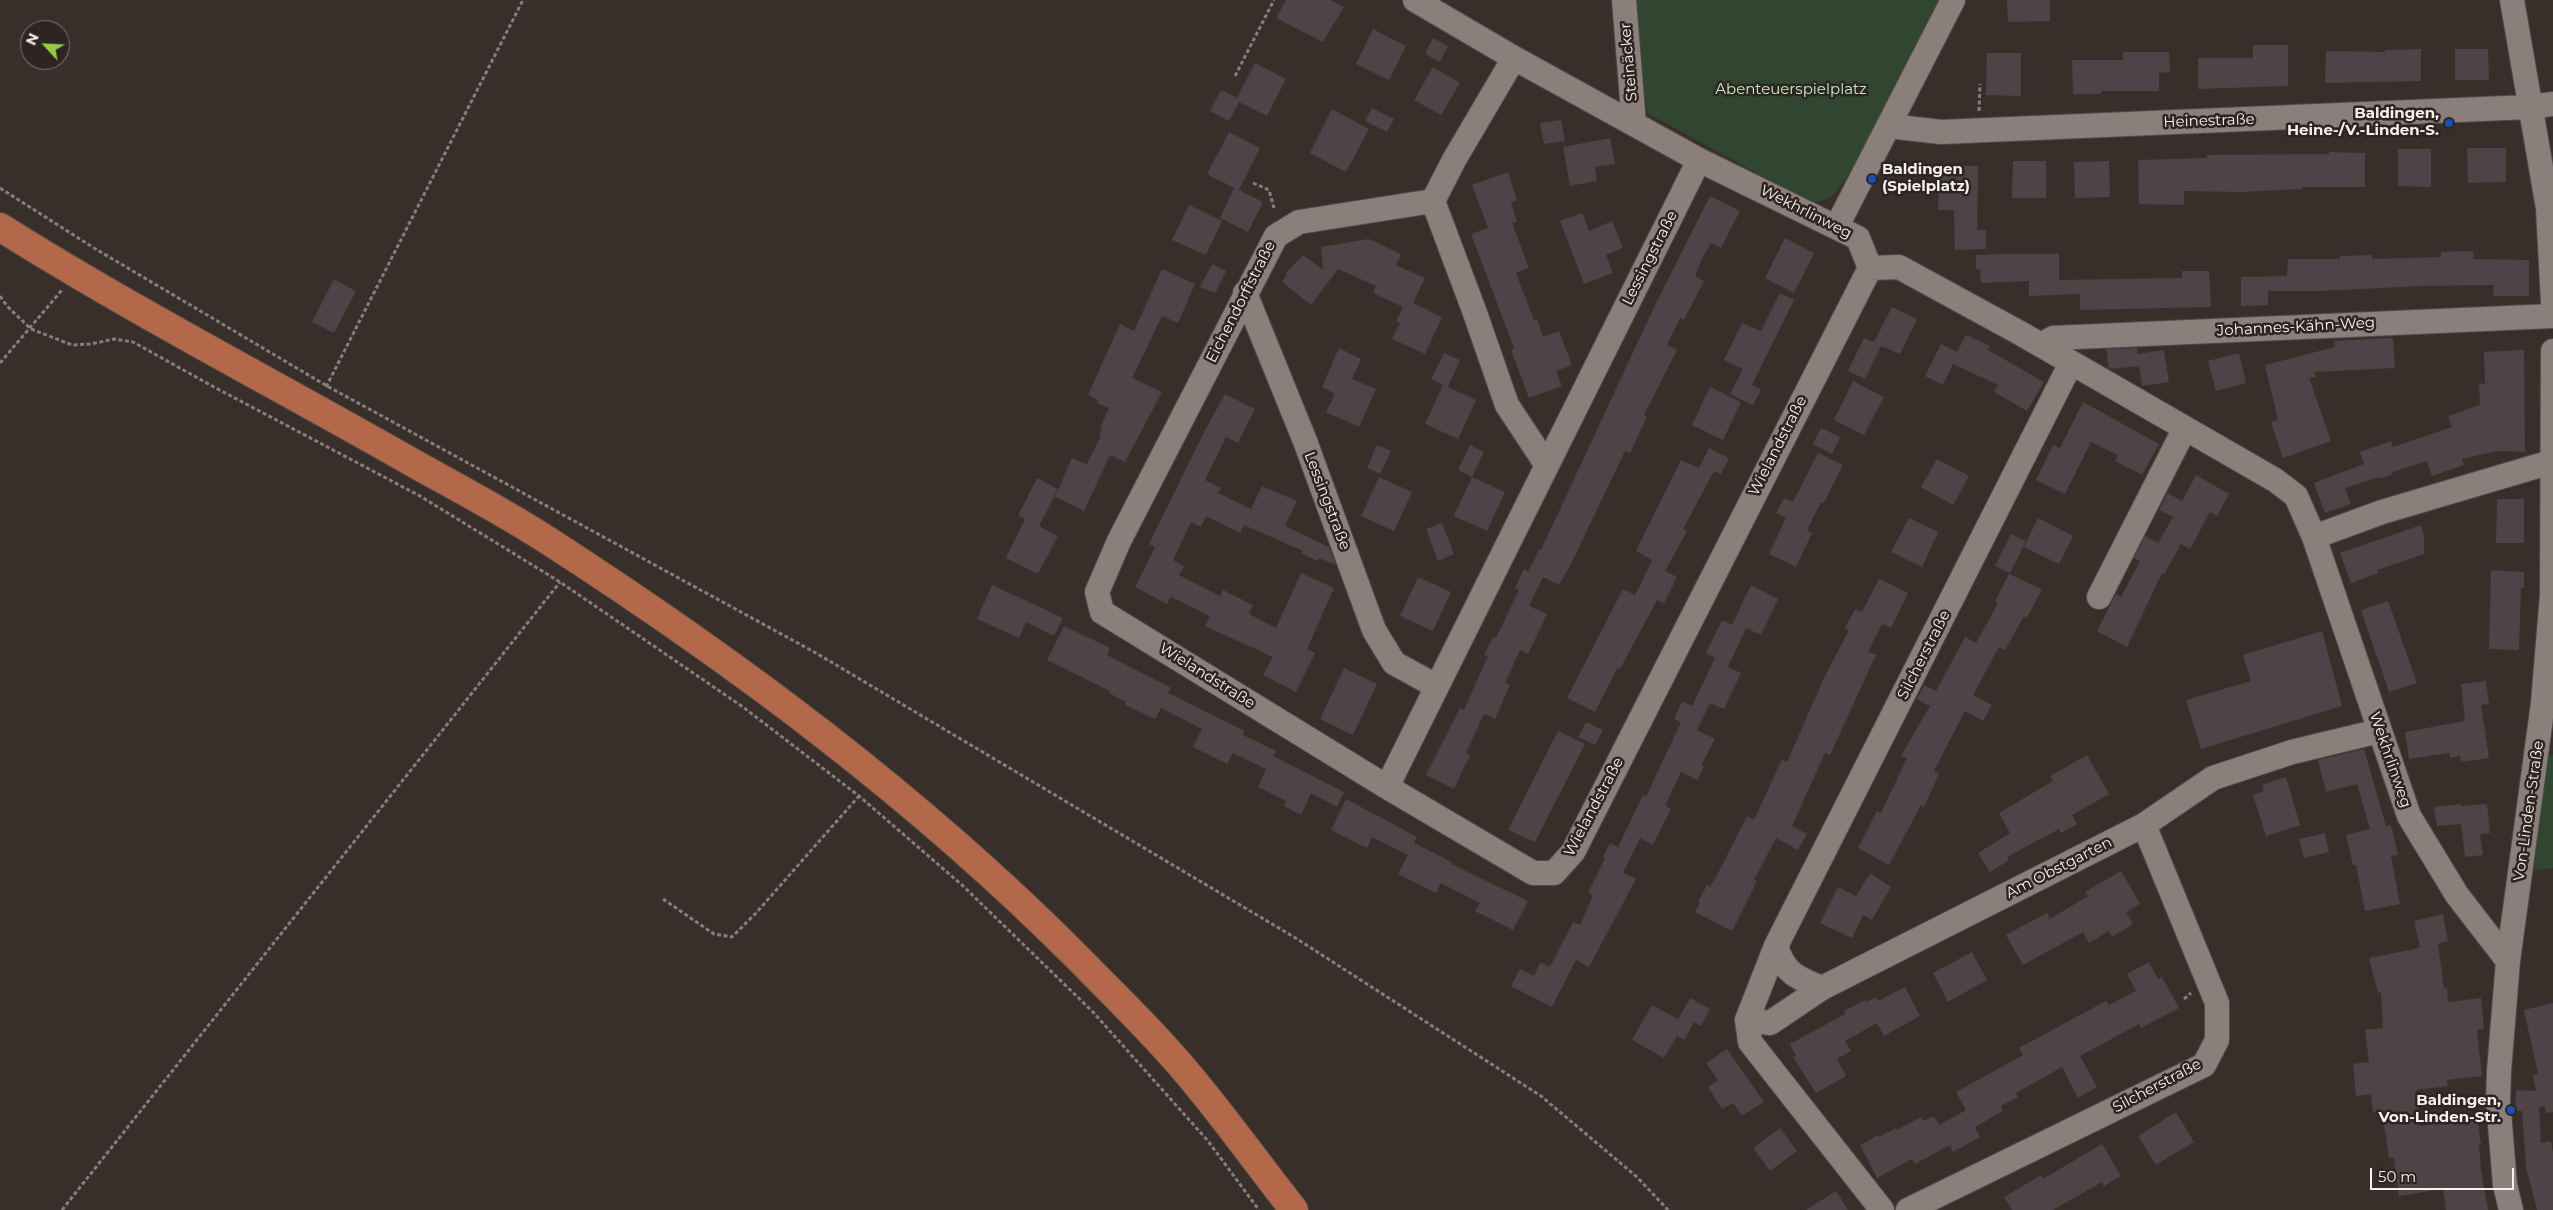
<!DOCTYPE html>
<meta charset="utf-8">
<style>
body{margin:0}
#map{position:relative;width:2553px;height:1210px;overflow:hidden;background:#382f2b;font-family:Montserrat,sans-serif}
canvas{display:block}
.north{position:absolute;left:20px;top:20px;width:50px;height:50px;box-sizing:border-box;background:#2e2522;border:1px solid #7e7774;border-radius:50%;rotate:295deg;font-size:14px;font-weight:700;line-height:20px;text-align:center;color:#f7f1ee}
.north::after{content:'';display:block;margin:auto;width:18px;height:22px;background:#91cd40;clip-path:polygon(50% 0,100% 100%,50% 72%,0 100%)}
.scale{position:absolute;left:2370px;top:1168px;width:144px;height:22px;box-sizing:border-box;border:2px solid #f7f1ee;border-top:0;padding-left:6px;font-size:15px;line-height:18px;white-space:nowrap;color:#f7f1ee;-webkit-text-stroke:4px #2e2522;paint-order:stroke}
</style>
<div id="map">
<canvas width="2553" height="1210"></canvas>
<div class="north">N</div>
<div class="scale">50 m</div>
</div>
<script>
const context = document.querySelector('canvas').getContext('2d');
context.lineJoin = 'round';
function paint(path, color) { context.fillStyle = color; context.fill(path, 'evenodd'); }
function stroke(path, color, width, dash) { context.strokeStyle = color; context.lineWidth = width; context.lineCap = dash ? 'butt' : 'round'; context.setLineDash(dash || []); context.stroke(path); }
function label(font, color, halo, rows, align = 'center') {
  context.font = font + ' Montserrat,sans-serif'; context.lineWidth = 5; context.setLineDash([]); context.textBaseline = 'middle'; context.strokeStyle = halo; context.fillStyle = color; for (const [text, x, y, turn = 0] of rows) {
    context.save(); context.translate(x, y); context.rotate((+turn || 0) * Math.PI / 180); context.textAlign = isNaN(turn) ? turn : align; if (halo) context.strokeText(text, 0, 0); context.fillText(text, 0, 0); context.restore();
  }
}
paint(new Path2D(`
 M1633 0H1941L1848 176C1836 192 1831 203 1810 202L1647 113Z
 M2553 755V868L2530 871 2548 756Z`), '#314631');
paint(new Path2D(`
 M1286 0H1331L1344 7 1323 42 1276 18Z
 M2007 0H2050V21L2008 22Z
 M1373 29 1406 46 1389 80 1356 64Z
 M1433 38 1448 46 1440 62 1425 54Z
 M2253 45H2288V86L2198 89V58H2253Z
 M2421 49V81L2325 83 2326 51 2385 52V50Z
 M2455 49H2488L2489 80H2455Z
 M2123 52H2169L2170 72 2159 73V91H2101V94H2073L2072 60H2123Z
 M1987 53H2021V96L1986 95Z
 M1255 63 1286 79 1267 116 1239 102 1229 121 1210 111 1221 90 1237 98Z
 M1433 67 1460 83 1441 115 1414 100Z
 M1372 108 1394 119 1387 132 1365 121Z
 M1332 109 1369 129 1346 172 1310 153Z
 M1561 120 1565 141 1544 144 1540 123Z
 M1229 132 1260 148 1239 190 1263 202 1248 232 1220 218 1234 188 1207 174Z
 M1610 138 1615 164 1595 167 1597 181 1570 186 1563 147Z
 M2467 148H2506V182L2468 183Z
 M2398 149H2431V187L2398 186Z
 M2329 152 2365 153V187H2302V189L2240 192 2184 191V205L2139 204 2138 160 2207 158V155L2329 154Z
 M2013 161H2046V198H2012Z
 M2109 161 2110 197 2075 198 2074 162Z
 M1939 165 1978 166 1977 230H1986V249L1955 250 1954 210H1938Z
 M1508 172 1517 200 1511 202 1517 222 1512 223 1529 268 1516 273 1534 320 1537 319 1543 337 1559 331 1572 365 1556 371 1562 386 1529 398 1511 350 1514 348 1471 234 1488 228 1472 185Z
 M1710 196 1740 211 1721 248 1711 243 1702 259 1695 276 1704 281 1684 320 1680 318 1667 345 1677 350 1644 415 1647 417 1630 453 1625 451 1570 566 1559 585 1543 577 1529 606 1547 614 1528 654 1520 650 1505 683 1510 685 1495 719 1484 714 1466 753 1470 755 1454 789 1426 775 1460 708 1464 710 1488 656 1484 655 1493 637 1496 638 1519 590 1515 588 1524 569 1528 572 1539 550H1541L1655 305Z
 M1189 205 1222 221 1206 255 1172 240Z
 M1582 213 1589 231 1612 221 1623 248 1606 255 1613 273 1584 284 1560 221Z
 M1785 238 1814 253 1794 293 1765 278Z
 M1369 239 1401 254 1396 265 1425 278 1413 303 1442 317 1425 354 1392 339 1400 323 1396 321 1403 307 1373 293 1376 286 1338 269 1311 305 1282 282 1287 275 1285 274 1303 255 1323 270 1321 247Z
 M2473 251V259L2529 260V296H2493L2494 285 2422 286 2318 291H2268V305L2241 306V277L2287 276 2288 259H2340V256L2372 255V259L2441 257V252Z
 M2006 254H2059V280L2182 278V271H2209L2211 307 2080 310V294L2029 296V281L1981 283 1980 269H1976V255Z
 M1212 264 1226 271 1215 293 1200 287Z
 M1162 269 1195 284 1178 323 1162 316 1132 378 1162 392 1125 462 1110 455 1084 511 1055 497 1072 458 1087 464 1101 436 1099 435 1102 429 1100 428 1109 408 1097 403 1099 401 1088 395 1120 324 1134 331Z
 M334 279 356 291 334 333 312 322Z
 M1780 293 1794 300 1752 385 1761 390 1753 405 1730 394 1743 369 1724 360 1742 323 1761 331Z
 M1892 307 1917 319 1900 354 1881 346 1865 379 1848 371 1864 338 1874 342Z
 M1966 335 1990 346 1988 350 2044 382 2027 411 1994 392 1998 385 1953 364 1943 385 1925 376 1941 344 1957 352Z
 M2393 338 2395 368 2314 372 2316 377 2309 378 2331 441 2283 458 2271 422 2278 420 2265 365 2335 347 2334 341Z
 M1339 348 1361 359 1352 379 1376 389 1359 427 1326 412 1335 394 1322 387Z
 M2137 348V354L2164 350 2169 382 2142 386 2139 366 2109 369 2106 349Z
 M2524 350 2525 452 2497 451 2462 459 2464 465 2432 476 2427 461 2392 472 2393 474 2380 479 2379 477 2345 488 2351 504 2325 513 2314 483 2364 464 2360 452 2391 441 2393 447 2452 427 2448 416 2480 405 2479 383 2485 384 2484 352Z
 M1444 353 1460 360 1448 387 1476 400 1458 439 1425 424 1443 385 1445 386 1431 379Z
 M2239 353 2246 383 2216 391 2208 361Z
 M1853 381 1884 397 1864 435 1834 420Z
 M1710 387 1741 402 1723 440 1692 425Z
 M1225 394 1255 409 1238 443 1226 437 1205 480 1221 488 1218 493 1251 509 1262 486 1297 501 1285 526 1329 547 1336 565 1319 558 1317 561 1301 553 1303 551 1244 525 1240 533 1206 516 1201 527 1191 522 1173 560 1184 566 1179 575 1220 596 1223 590 1253 605 1249 614 1276 628 1301 573 1334 588 1307 649 1315 653 1296 692 1263 675 1273 657 1205 626 1210 616 1171 597 1167 604 1135 587 1155 547 1149 544 1205 430Z
 M2083 402 2159 444 2142 475 2115 461 2118 455 2091 442 2065 494 2036 480 2053 445 2060 448Z
 M1821 428 1840 437 1832 454 1813 444Z
 M1377 445 1391 451 1380 474 1367 468Z
 M1470 445 1484 452 1472 477 1458 470Z
 M1709 448 1729 458 1721 474 1714 471 1683 529 1687 531 1665 571 1677 577 1664 603 1657 600 1620 669 1618 667 1595 712 1567 698 1623 589 1635 595 1642 581 1652 560 1636 551 1681 460 1699 468Z
 M1818 453 1843 465 1824 503 1821 502 1807 530 1812 533 1796 567 1769 554 1786 518 1776 513 1784 498 1793 502Z
 M1937 459 1969 476 1953 505 1921 487Z
 M2196 475 2229 494 2217 516 2210 512 2190 549 2181 544 2164 574 2162 573 2127 647 2097 631 2116 594 2121 597 2140 561 2134 558 2145 536 2158 543 2173 517 2159 510 2168 493 2182 501Z
 M1379 477 1412 492 1394 531 1361 516Z
 M1472 477 1505 492 1487 531 1454 516Z
 M1037 478 1058 489 1039 526 1058 536 1038 574 1006 558 1025 519 1018 516Z
 M2497 499H2524V543H2496Z
 M1909 518 1938 532 1922 567 1891 552Z
 M2038 518 2073 536 2059 564 2024 547Z
 M1442 523 1454 554 1438 561 1426 529Z
 M2421 525 2424 536V554L2377 570 2378 573 2351 583 2340 553Z
 M2011 534 2026 541 2010 573 1995 566Z
 M2491 570 2524 572V588H2521L2519 650 2489 649Z
 M2009 574 2042 589 2027 618 2024 616 2005 650 1999 647 1973 695 1992 705 1983 721 1965 711 1934 771 1939 774 1924 807 1921 805 1889 865 1858 848 1877 811 1881 813 1907 758 1901 756 1930 706 1917 699 1924 685 1936 691 1965 637 1976 643 1998 603 1995 601Z
 M1418 577 1451 592 1433 631 1400 616Z
 M1879 579 1908 593 1891 628 1882 624 1868 652 1876 655 1830 755 1825 753 1792 826 1807 834 1798 850 1776 838 1754 880 1757 881 1732 931 1695 912 1700 903 1698 902 1707 885 1710 887 1716 877 1747 816 1754 820 1782 759 1787 762 1825 676 1849 630 1845 628 1855 609 1862 612Z
 M992 585 1063 618 1054 636 1026 622 1019 638 977 619Z
 M1751 585 1778 599 1761 635 1746 628 1728 667 1741 673 1724 709 1710 703 1697 730 1715 739 1701 766 1704 767 1697 780 1681 772 1665 806 1671 809 1653 845 1640 838 1623 873 1636 879 1589 967 1576 960 1552 1007 1511 986 1520 969 1534 976 1540 962 1550 967 1573 922 1580 925 1593 896 1588 893 1605 858 1603 857 1610 843 1618 847 1643 795 1646 797 1681 722 1674 719 1682 701 1692 706 1715 658 1706 653 1722 620 1732 625Z
 M2388 601 2417 683 2389 692 2361 610Z
 M1064 626 1110 648 1107 655 1171 688 1168 693 1245 731 1243 735 1276 751 1273 756 1344 792 1337 807 1311 793 1301 815 1284 806 1286 801 1258 787 1266 769 1233 753 1227 764 1193 747 1202 729 1161 708 1155 719 1125 705 1126 702 1109 693 1110 691 1047 660Z
 M2322 631 2342 706 2201 749 2186 700 2251 681 2243 655Z
 M1344 668 1377 684 1353 735 1320 719Z
 M2486 681 2489 704 2481 705 2489 758 2461 762 2460 756 2450 758 2449 753 2409 759 2405 732 2465 721 2461 684Z
 M1586 722 1603 730 1595 745 1578 737Z
 M1558 731 1585 744 1535 842 1508 830Z
 M2364 749 2386 826 2391 825 2398 855 2391 856 2400 904 2365 911 2356 865H2353L2346 835 2370 829 2357 784 2326 792 2318 760Z
 M2087 755 2109 794 2072 815 2077 824 2061 833 2059 829 2007 857 2009 860 1990 872 1978 853 2010 833 1999 813 2053 781 2050 776Z
 M2286 777 2300 825 2266 836 2253 795 2264 791 2262 785Z
 M1346 799 1417 837 1414 843 1452 862 1451 864 1528 901 1513 930 1475 911 1480 903 1441 883 1436 893 1398 874 1408 855 1372 837 1367 848 1331 830Z
 M2461 804V806L2487 804 2490 833 2480 834 2483 855 2465 857 2461 824 2437 826 2434 807Z
 M2325 833 2329 852 2304 858 2299 839Z
 M2121 871 2140 904 2126 912 2133 924 2112 937 2109 931 2089 943 2083 932 2023 965 2006 935 2047 913 2050 919 2088 896 2085 892Z
 M1870 873 1891 887 1872 920 1863 915 1852 938 1820 923 1838 887 1856 896Z
 M2443 914 2448 941 2438 944 2444 989 2447 988 2448 1002 2481 998 2484 1029 2477 1030 2482 1076 2447 1080 2448 1086 2416 1090 2420 1126 2477 1117 2481 1144 2479 1145 2481 1170 2488 1210H2446L2443 1189 2399 1196 2394 1158H2389L2382 1111 2373 1112 2371 1094 2356 1096 2353 1064 2369 1062 2365 1030 2383 1028 2381 992 2378 993 2369 958 2420 948 2414 921Z
 M1972 952 1987 980 1948 1002 1933 973Z
 M2149 962 2158 979 2162 977 2179 1008 2141 1028 2139 1024 2080 1056 2097 1087 2078 1098 2062 1067 2016 1093 2018 1097 2001 1106 2003 1111 1975 1127 1980 1137 1953 1152 1950 1145 1915 1164 1912 1159 1877 1178 1860 1145 1878 1135 1879 1137 1896 1128 1897 1130 1921 1117 1923 1121 1934 1116 1939 1125 1966 1110 1956 1092 2023 1055 2019 1048 2106 1001 2109 1005 2136 991 2127 974Z
 M1905 987 1920 1016 1884 1036 1877 1023 1845 1041 1851 1051 1837 1059 1846 1076 1816 1093 1793 1057 1796 1056 1790 1044 1845 1014 1844 1011 1865 1000 1866 1002 1876 997 1878 1001Z
 M1690 998 1710 1009 1701 1026 1694 1022 1684 1040 1677 1036 1664 1058 1632 1040 1652 1005 1678 1019Z
 M2553 1003V1112L2546 1113 2545 1106 2539 1107 2541 1143 2551 1141 2553 1153V1210H2537L2526 1167 2522 1111H2515L2516 1090 2536 1091 2533 1075 2538 1074 2524 1010Z
 M1727 1049 1764 1102 1742 1116 1733 1103 1722 1109 1708 1087 1718 1080 1706 1063Z
 M2176 1112 2194 1142 2156 1165 2138 1136Z
 M1780 1128 1797 1151 1770 1171 1753 1148Z
 M2102 1144 2121 1176 2104 1186 2102 1182 2053 1210H2012L2004 1197 2041 1175 2043 1179Z
 M1836 1191 1848 1210H1806Z`), '#4e4347');
const minor = new Path2D(`
 M1415 0 1514 58 1699 160 1858 238 1870 268 1899 267 2020 333 2275 480 2296 496 2314 537 2409 816 2457 895 2508 961
 M1624 0 1634 124
 M2512 0 2548 208 2553 302
 M1514 58 1454 160 1433 201 1299 222 1276 236 1119 541 1097 592 1102 612 1387 787 1533 873H1554L1573 852 1870 268
 M1889 126 1941 132 1987 130 2529 107 2553 104
 M1433 201 1475 313 1507 405 1546 464
 M1837 226 1953 0
 M1245 293 1305 441 1374 630 1394 663 1436 686
 M2041 345 2053 338 2553 316
 M2314 537 2382 512 2551 462
 M2099 597 2185 428
 M1387 787 1699 160
 M1776 946C1784 973 1797 978 1822 988
 M1747 1020 1770 1023 1822 988 2144 825 2213 778 2292 752 2379 731
 M1882 1210 1750 1042 1747 1020 1776 946 2071 363
 M1908 1210 2204 1065 2217 1040V1003L2144 825
 M2511 1210 2505 1185 2498 1100 2499 1071 2508 961 2543 703 2552 595 2553 351`);
const primary = new Path2D(`
 M0 227C135 312 277 385 415 464 458 488 502 511 544 538 735 661 919 798 1080 960 1118 999 1158 1037 1193 1080 1228 1122 1260 1167 1294 1210`);
stroke(minor, '#534b48', 26);
stroke(primary, '#534b48', 30);
stroke(new Path2D(`
 M1235 76 1274 0
 M1979 111 1980 84
 M1253 183 1269 190 1274 208
 M0 188 94 248 327 386 816 653 1294 937 1541 1096 1637 1177 1668 1210
 M0 296 7 306 31 329 72 345 91 344 114 339 133 342 214 387 420 496 560 582 743 707 859 796 962 885 1093 1012 1208 1141 1259 1210
 M0 363 62 290
 M326 387 523 0
 M663 899 714 934 732 937 756 913 859 796
 M2184 999 2191 993
 M62 1210 560 582`), '#867e7a', 3, [4, 2.5]);
stroke(minor, '#8b7f7b', 24);
stroke(primary, '#b36949', 28);
for (const [x, y, r, color] of [
 [2449,123,5,"#1a4fb4"],
 [1872,179,5,"#1a4fb4"],
 [2511,1110,5,"#1a4fb4"]
]) { const dot = new Path2D(); dot.arc(x, y, r, 0, 2 * Math.PI); context.fillStyle = color; context.fill(dot); stroke(dot, '#2e2522', 2); }
label('15px', '#f7f1ee', '#2e2522', [
 ["Steinäcker",1629,62,-95],
 ["Heinestraße",2209,121,-2],
 ["Wekhrlinweg",1806,212,27],
 ["Lessingstraße",1650,258,-63],
 ["Eichendorffstraße",1241,302,-63],
 ["Johannes-Kähn-Weg",2296,327,-3],
 ["Wielandstraße",1778,446,-63],
 ["Lessingstraße",1327,501,69],
 ["Silcherstraße",1924,655,-63],
 ["Wielandstraße",1207,676,32],
 ["Wekhrlinweg",2390,760,71],
 ["Wielandstraße",1594,807,-62],
 ["Von-Linden-Straße",2529,811,-82],
 ["Am Obstgarten",2059,868,-27],
 ["Silcherstraße",2157,1086,-28]
]);
label('15px', '#bdf0be', '#2e2522', [
 ["Abenteuerspielplatz",1791,90]
]);
label('bold 15px', '#f7f1ee', '#2e2522', [
 ["Baldingen,",2439,114],
 ["Heine-/V.-Linden-S.",2439,131],
 ["Baldingen",1882,170,"left"],
 ["(Spielplatz)",1882,187,"left"],
 ["Baldingen,",2501,1101],
 ["Von-Linden-Str.",2501,1118]
], 'right');
</script>
